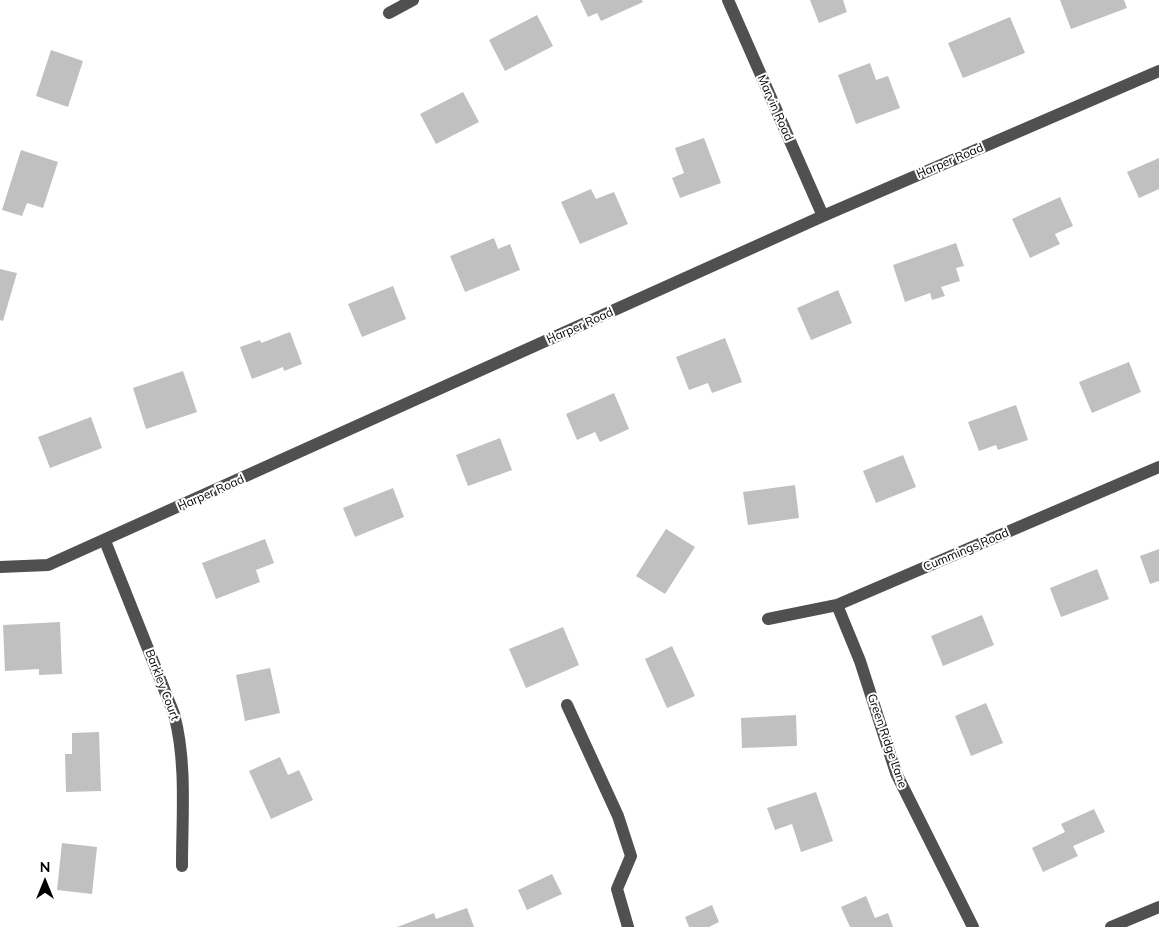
<!DOCTYPE html>
<style>
body{margin:0}
#map{position:relative;width:1159px;height:927px;overflow:hidden;background:#fff;font-family:Mulish,sans-serif}
canvas{display:block}
.north{position:absolute;left:20px;top:857px;width:50px;height:50px;-webkit-text-stroke:4px #fff;paint-order:stroke;rotate:0deg;font-size:14px;font-weight:700;line-height:20px;text-align:center;color:#000}
.north::after{content:'';display:block;margin:auto;width:18px;height:22px;background:#000;clip-path:polygon(50% 0,100% 100%,50% 72%,0 100%)}
</style>
<div id="map">
<canvas width="1159" height="927"></canvas>
<div class="north">N</div>
</div>
<script>
const context = document.querySelector('canvas').getContext('2d');
context.lineJoin = 'round';
function paint(path, color) { context.fillStyle = color; context.fill(path, 'evenodd'); }
function stroke(path, color, width, dash) { context.strokeStyle = color; context.lineWidth = width; context.lineCap = dash ? 'butt' : 'round'; context.setLineDash(dash || []); context.stroke(path); }
function label(font, color, halo, rows, align = 'center') {
  context.font = font + ' Mulish,sans-serif'; context.lineWidth = 4; context.setLineDash([]); context.textBaseline = 'middle'; context.strokeStyle = halo; context.fillStyle = color; for (const [text, x, y, turn = 0] of rows) {
    context.save(); context.translate(x, y); context.rotate((+turn || 0) * Math.PI / 180); context.textAlign = isNaN(turn) ? turn : align; if (halo) context.strokeText(text, 0, 0); context.fillText(text, 0, 0); context.restore();
  }
}
paint(new Path2D(`
 M580 0H642L643 2 601 21 597 13 588 17Z
 M810 0H843L847 12 819 23Z
 M1060 0H1124L1127 8 1071 29Z
 M537 15 553 46 505 71 489 40Z
 M1010 17 1025 53 963 78 948 43Z
 M51 50 83 61 68 107 36 96Z
 M870 63 876 80 888 76 900 108 856 124 838 75Z
 M463 92 479 122 436 144 420 114Z
 M704 138 721 183 680 198 672 178 684 173 675 148Z
 M21 150 58 162 43 208 27 203 22 216 2 210Z
 M1159 158V189L1139 198 1127 172Z
 M591 189 596 199 614 192 628 224 580 244 561 202Z
 M1060 197 1073 226 1055 234 1060 244 1030 258 1012 219Z
 M494 238 498 249 510 244 520 270 465 292 450 256Z
 M956 243 964 266 956 268 960 281 941 287 945 296 932 300 930 293 905 302 893 265Z
 M0 269 17 273 3 321 0 320Z
 M393 286 406 319 362 337 348 304Z
 M838 290 852 323 811 340 797 308Z
 M290 332 302 364 284 371 283 367 252 379 240 347 260 340 261 343Z
 M725 338 742 382 712 393 708 383 689 390 676 357Z
 M1129 362 1141 392 1092 413 1079 382Z
 M183 371 197 412 146 429 133 388Z
 M614 393 629 429 600 442 595 432 577 440 566 414Z
 M1016 405 1028 440 998 450 996 445 979 451 968 422Z
 M91 417 102 448 50 468 38 437Z
 M500 438 512 470 468 486 456 455Z
 M903 455 916 487 876 503 863 471Z
 M795 485 799 518 748 525 743 492Z
 M393 488 404 517 355 537 343 508Z
 M666 529 695 547 665 594 636 576Z
 M265 539 274 563 256 570 260 582 216 599 202 563Z
 M1159 549V581L1150 584 1140 556Z
 M1097 569 1109 599 1061 617 1050 588Z
 M982 615 994 645 943 666 931 636Z
 M60 622 62 674 39 675V669L5 671 3 625Z
 M563 627 579 665 526 688 509 649Z
 M672 646 695 696 667 708 645 659Z
 M270 668 280 713 245 721 236 675Z
 M986 703 1003 743 971 756 955 716Z
 M796 715 797 746 742 748 741 718Z
 M99 732 101 791 66 792 65 754H72V733Z
 M280 757 288 775 299 770 313 800 271 819 249 771Z
 M816 792 833 841 801 852 792 824 775 830 767 808Z
 M1094 809 1105 832 1073 846 1078 856 1043 872 1032 848 1065 832 1061 824Z
 M62 843 97 847 92 894 57 890Z
 M552 874 562 894 527 910 518 890Z
 M866 896 875 918 888 913 893 927H850L841 907Z
 M712 905 719 922 709 927H689L685 917Z
 M467 908 474 927H397L434 913 436 919Z`), '#c0c0c0');
stroke(new Path2D(`
 M728 0 823 216
 M389 13 413 0
 M105 541 174 714C187 762 182 816 182 866
 M0 567 48 565 823 216 1159 71
 M837 605 860 661 896 773 973 927
 M768 619 837 605 1159 467
 M567 705 618 816 631 856 617 889 628 927
 M1111 927 1159 907`), '#505050', 12);
label('12px', '#000', '#fff', [
 ["Marvin Road",775,108,66],
 ["Harper Road",950,161,-23],
 ["Harper Road",580,326,-24],
 ["Harper Road",211,493,-24],
 ["Cummings Road",966,550,-23],
 ["Barkley Court",162,685,69],
 ["Green Ridge Lane",887,741,71]
]);
</script>
